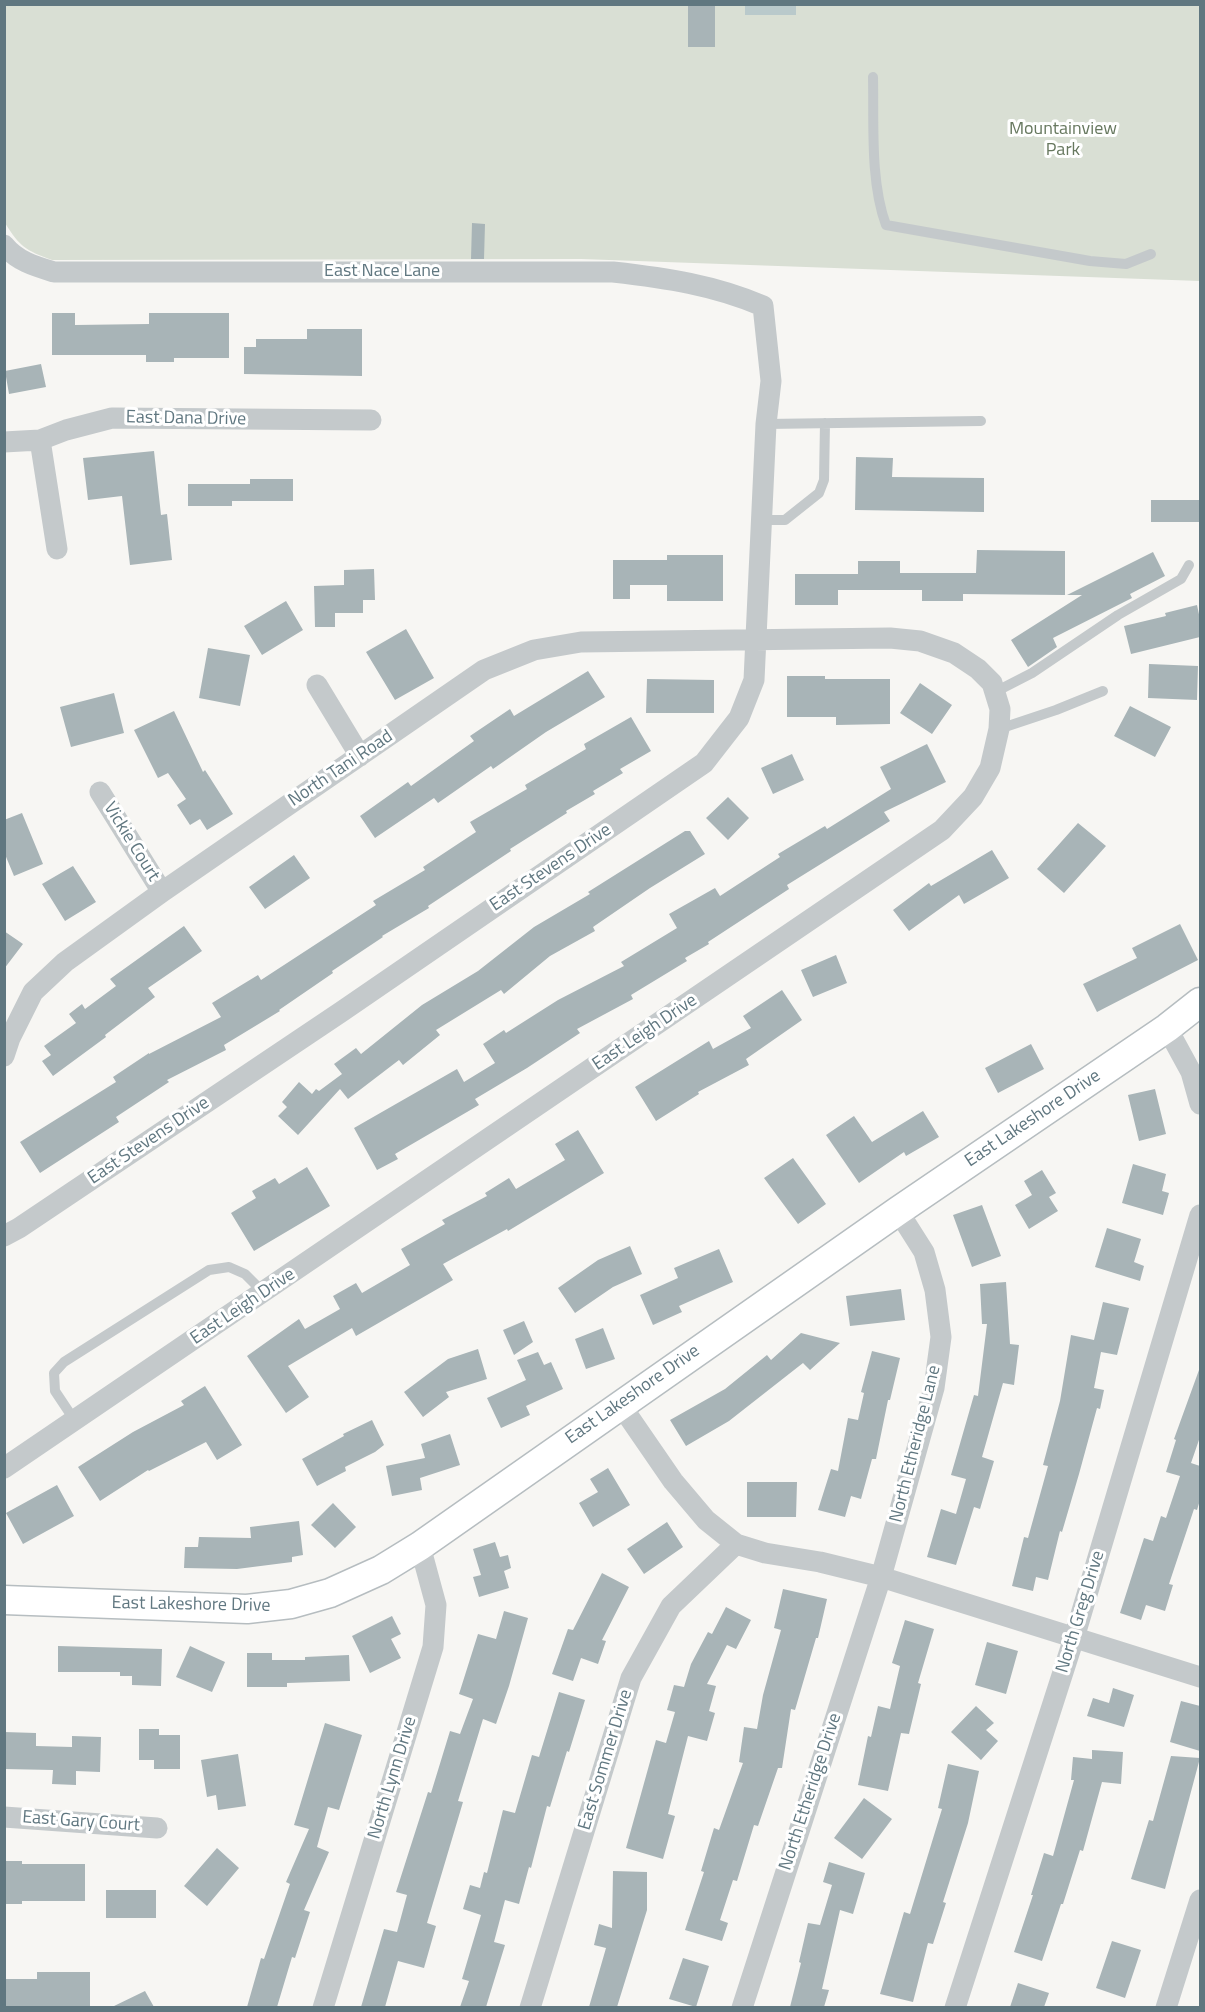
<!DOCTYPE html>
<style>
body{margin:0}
#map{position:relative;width:1205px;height:2012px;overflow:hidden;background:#f7f6f3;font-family:"Titillium Web",sans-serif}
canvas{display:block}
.frame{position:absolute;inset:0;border:6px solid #607780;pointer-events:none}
</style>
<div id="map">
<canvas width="1205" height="2012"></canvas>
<div class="frame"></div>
</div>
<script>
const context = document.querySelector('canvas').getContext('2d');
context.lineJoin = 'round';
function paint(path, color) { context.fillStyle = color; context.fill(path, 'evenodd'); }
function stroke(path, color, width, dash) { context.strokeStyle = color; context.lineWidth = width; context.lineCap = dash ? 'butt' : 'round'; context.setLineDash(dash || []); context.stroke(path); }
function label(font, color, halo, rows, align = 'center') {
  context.font = font + ' "Titillium Web",sans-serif'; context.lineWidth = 6; context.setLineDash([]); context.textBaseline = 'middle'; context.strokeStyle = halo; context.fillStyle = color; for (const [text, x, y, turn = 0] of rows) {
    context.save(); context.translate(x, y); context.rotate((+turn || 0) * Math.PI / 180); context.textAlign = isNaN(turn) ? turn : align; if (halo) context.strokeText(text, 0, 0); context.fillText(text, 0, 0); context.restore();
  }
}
paint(new Path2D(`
 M4 5H1200V281L581 259 52 260C25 250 20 247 5 223Z`), '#d9dfd4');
paint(new Path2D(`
 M745 5H796V15H745Z`), '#b9c9cb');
paint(new Path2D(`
 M688 4H715V47H688Z
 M472 223 485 224 484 259H471Z
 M52 313H75V325L149 324V313H229V358H174V362H146V355H52Z
 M307 329H362V376L244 374V347H256V339H307Z
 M41 364 46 387 9 394 5 371Z
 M154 451 161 515 167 514 172 560 130 565 122 496 88 500 83 458Z
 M856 457 893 458 892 477 984 478V512L855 510Z
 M250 479H293V501H232V506H188V484H250Z
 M1151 500H1200V522H1151Z
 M977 550 1065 551V595L963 594V601H922V590H838V605H795V574H858V561H900V573H976Z
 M1153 552 1165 576 1130 594 1132 598 1053 638 1057 647 1028 667 1011 640 1082 595H1067Z
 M667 555H723V601H667V585H630V599H613V560H667Z
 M374 569 375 600H363V613H335V627H315L314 586 344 585V570Z
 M286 601 303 630 262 655 244 626Z
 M1197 605 1200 619V637L1131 654 1124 626 1166 616 1165 613Z
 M406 629 434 678 395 700 366 652Z
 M208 648 250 655 240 706 199 698Z
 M1149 664 1198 666 1197 700 1148 698Z
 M588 671 605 697 546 732 493 769 491 766 438 803 434 798 375 838 360 816 408 782 411 786 474 741 470 736 510 709 514 716Z
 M787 676H825V679H890V724L836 725V717H787Z
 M647 679 714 680V713H646Z
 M920 683 952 705 932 734 900 713Z
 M114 693 124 733 71 747 60 707Z
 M1130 706 1171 727 1155 757 1114 736Z
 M174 711 203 772 205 770 233 814 207 830 200 819 190 825 177 805 186 799 168 773 158 778 134 730Z
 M631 717 651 751 620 769 623 773 593 791 595 794 566 811 567 813 510 849 511 851 428 906 429 908 382 936 383 937 332 971 333 973 279 1010 280 1011 224 1045 226 1050 167 1080 169 1082 116 1117 119 1122 40 1173 20 1142 116 1082 113 1077 149 1053V1054L221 1017 212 1003 258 975 261 980 376 905 373 901 425 870 423 867 476 832 470 822 527 789 525 785 586 749 584 744Z
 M927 744 946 782 884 812 890 821 787 885 789 889 708 942 709 944 685 958 687 961 631 995 633 999 577 1029 580 1033 527 1068 475 1099 479 1105 395 1154 398 1159 377 1170 354 1128 457 1069 464 1082 495 1063 483 1044 504 1030 506 1033 558 1000 624 966 621 962 677 928 669 914 715 888 720 896 780 857 778 854 825 826 827 829 891 789 880 767Z
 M792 754 804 780 773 794 761 768Z
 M728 797 749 818 728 840 706 818Z
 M22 813 43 864 14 876 4 852V820Z
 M1078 823 1106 846 1064 893 1037 869Z
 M685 831H690L705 854 650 888 593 927 595 931 550 956 504 994 501 990 436 1030 440 1035 403 1065 399 1060 348 1099 340 1089 298 1135 278 1116 287 1107 282 1102 299 1082 312 1094 316 1089 319 1091 342 1074 334 1064 356 1048 361 1054 422 1005 478 971 534 927 590 894 588 892Z
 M992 850 1009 878 964 904 959 895 909 931 893 910 929 883 931 886Z
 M294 855 310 878 265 909 249 887Z
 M73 866 96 902 65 921 42 884Z
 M1180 924 1198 960 1097 1012 1083 984 1137 958 1132 948Z
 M184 926 202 951 148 988 155 997 105 1035 106 1037 53 1076 42 1061 51 1055 44 1046 76 1023 69 1014 82 1004 85 1009 116 986 110 979Z
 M4 931 23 944 4 969Z
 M836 955 847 983 813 997 801 970Z
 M782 990 802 1020 746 1059 749 1065 698 1092 699 1094 656 1121 635 1087 709 1041 713 1049 751 1028 743 1016Z
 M1031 1044 1044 1069 998 1093 985 1068Z
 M1155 1089 1166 1134 1139 1141 1128 1095Z
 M923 1111 939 1137 906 1156 904 1152 859 1183 826 1135 854 1116 872 1142Z
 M578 1130 604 1173 508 1231 507 1229 443 1264 453 1280 356 1336 352 1328 288 1366 309 1397 286 1413 247 1356 299 1319 305 1329 340 1309 333 1296 356 1283 362 1293 410 1265 401 1249 445 1224 442 1220 487 1196 485 1193 509 1178 516 1189 565 1160 555 1144Z
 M793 1158 826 1204 798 1224 764 1178Z
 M1133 1164 1166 1174 1162 1191 1169 1193 1163 1215 1122 1203Z
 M307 1167 330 1206 254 1251 231 1213 256 1198 252 1191 275 1178 279 1184Z
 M1042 1170 1056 1193 1049 1197 1058 1211 1029 1229 1015 1205 1032 1195 1024 1181Z
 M982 1205 1001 1256 972 1267 953 1215Z
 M1107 1228 1141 1239 1134 1262 1144 1266 1140 1281 1095 1267Z
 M630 1246 642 1274 613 1287 575 1313 558 1288 598 1260Z
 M719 1249 733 1282 679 1306 682 1312 653 1325 640 1295 678 1278 674 1268Z
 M1006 1282 1010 1344 1019 1345 1014 1385 1003 1383 982 1457 994 1461 980 1509 974 1507 956 1565 927 1557 941 1509 956 1514 966 1479 951 1475 974 1395 978 1396 987 1324H982L980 1284Z
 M901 1289 905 1320 850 1326 846 1296Z
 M1103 1302 1129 1308 1117 1355 1101 1352 1094 1388 1104 1390 1100 1409 1097 1408 1079 1474 1062 1532 1060 1531 1048 1580 1036 1577 1033 1591 1012 1586 1024 1537 1028 1538 1048 1466 1043 1465 1060 1401 1071 1335 1094 1340Z
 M524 1321 533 1342 514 1355 503 1330Z
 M603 1328 615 1359 586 1369 575 1339Z
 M801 1333 840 1343 810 1370 803 1363 729 1421 686 1446 670 1420 725 1389 767 1355 771 1360Z
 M478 1349 487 1379 446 1392 449 1397 423 1417 404 1392 448 1359Z
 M872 1351 900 1358 890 1400H888L876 1459H872L861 1499 851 1496 845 1517 818 1510 831 1469 838 1471 848 1418 858 1420 864 1393 861 1392Z
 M538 1352 544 1365 551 1362 563 1389 526 1406 530 1415 501 1428 487 1398 526 1380 517 1360Z
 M1199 1370H1200V1437L1191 1463 1200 1466V1500L1197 1510 1194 1509 1169 1584 1173 1585 1165 1611 1146 1605 1141 1620 1120 1613 1144 1538 1153 1541 1161 1516 1166 1518 1180 1476 1166 1472 1176 1440 1174 1439Z
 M205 1386 242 1445 217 1460 206 1442 149 1471 148 1470 100 1501 78 1467 133 1432 184 1405 181 1401Z
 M372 1420 384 1445 375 1452 345 1467 346 1471 317 1486 302 1459 344 1436 343 1434Z
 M450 1434 460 1465 420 1478 422 1490 392 1496 386 1466 425 1458 421 1444Z
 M608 1468 630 1505 593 1527 579 1503 598 1492 590 1479Z
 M747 1482H797L796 1517H747Z
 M57 1485 74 1516 23 1544 6 1513Z
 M333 1503 356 1527 335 1548 311 1525Z
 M299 1521 303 1555 292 1557V1562L237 1569 184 1568 185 1547H198L199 1537 251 1538 250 1527Z
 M667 1522 683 1547 644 1574 627 1549Z
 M495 1542 500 1557 508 1555 511 1568 504 1571 509 1588 479 1597 473 1577 481 1575 473 1549Z
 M602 1573 629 1587 602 1640 606 1641 598 1664 581 1658 573 1681 552 1674 568 1629 573 1630Z
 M783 1589 827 1599 818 1638H816L795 1710 791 1709 782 1768H778L758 1826 754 1825 737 1881 733 1880 720 1920 728 1923 722 1941 685 1930 704 1872 701 1871 714 1828 719 1830 743 1763 739 1762 744 1727 757 1729 763 1695 781 1630 774 1628Z
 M726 1607 751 1620 736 1649 727 1645 707 1684 716 1686 709 1711 715 1713 707 1741 688 1736 668 1814 675 1816 663 1859 626 1848 656 1740 666 1743 675 1712 667 1710 674 1685 684 1687 691 1664 708 1632 712 1634Z
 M504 1611 528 1618 509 1686 496 1724 483 1719 458 1801 463 1802 427 1923 436 1926 424 1968 398 1961 385 2007H361L384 1929 397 1932 407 1895 396 1892 428 1792 431 1793 450 1731 460 1734 473 1699 459 1694 478 1634 496 1639Z
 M392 1616 401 1634 391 1639 401 1658 370 1673 352 1636Z
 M905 1620 934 1629 918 1683 921 1684 909 1734 901 1733 888 1791 858 1785 868 1736 871 1737 878 1706 890 1709 900 1666 892 1663Z
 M987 1642 1018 1651 1006 1694 975 1685Z
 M58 1646 162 1649 161 1686 132 1685V1676H120V1672H58Z
 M190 1646 225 1662 212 1692 176 1677Z
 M247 1653H272V1660H305V1657L349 1655 350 1681 287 1683V1687H247Z
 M1113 1688 1134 1695 1124 1727 1087 1716 1093 1698 1109 1703Z
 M559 1692 585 1700 569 1752 567 1751 550 1807 547 1806 531 1868 529 1867 519 1904 505 1900 494 1942 505 1945 486 2007H460L469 1981 462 1979 481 1915 463 1909 470 1885 480 1888 484 1872 487 1873 503 1810 515 1813 532 1755 539 1757Z
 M1181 1701 1200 1706V1751L1170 1742Z
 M976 1706 994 1723 986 1730 998 1741 981 1760 951 1732Z
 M325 1723 362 1735 339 1810 328 1807 317 1847 329 1852 304 1910 310 1912 295 1958 292 1957 277 2007H247L261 1958 264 1959 290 1884 286 1882 309 1829 294 1825Z
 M139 1729H159V1735H180V1769H154V1760H139Z
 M4 1732 36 1733V1746L72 1747V1736L101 1737 100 1772 76 1771V1785L52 1784 53 1770 4 1769Z
 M1092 1750 1123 1752 1121 1784 1102 1782 1083 1851 1080 1850 1063 1904H1061L1042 1961 1014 1952 1033 1895H1031L1044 1853 1053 1856 1074 1780H1071L1073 1757 1092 1759Z
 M238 1754 246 1806 218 1810 216 1795 207 1797 201 1760Z
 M1171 1756 1200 1758 1165 1889 1131 1879 1149 1820 1153 1821Z
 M948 1764 979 1771 968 1823 943 1902 946 1903 933 1944 928 1943 913 2002 880 1994 904 1912 910 1914 942 1809 938 1808Z
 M864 1798 892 1819 862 1859 834 1838Z
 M217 1848 239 1868 207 1906 184 1886Z
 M4 1861H22V1864H85V1901H22V1904H4Z
 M829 1862 865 1873 853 1914 840 1910 822 1989 829 1990 824 2007H790L801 1963 799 1962 808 1923 820 1925 832 1885 823 1882Z
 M613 1871 647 1872V1910L617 2007H589L606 1948 594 1945 599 1924 612 1928Z
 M106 1890H156V1918H106Z
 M1112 1941 1141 1950 1125 1998 1096 1988Z
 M683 1958 709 1966 696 2007 669 1999Z
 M37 1972H90V2007H4V1979H37Z
 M1018 1983 1049 1993 1044 2007H1010Z
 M145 1991 154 2007H112Z`), '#a8b4b7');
const secondary = new Path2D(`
 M4 1600 247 1609 291 1604 330 1593 381 1570 420 1546 898 1211 1167 1028 1200 1002`);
stroke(secondary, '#b6bdc0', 31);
stroke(new Path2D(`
 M873 77C874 123 870 182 886 225L1090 261 1126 264 1151 254
 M766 424 981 421
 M761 520H785L819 493 824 480 825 423
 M995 692 1032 673 1118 615 1181 579 1189 565
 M999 729 1056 710 1103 691
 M75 1421 55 1391 54 1373 64 1362 209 1270 229 1267 245 1274 264 1293`), '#c4c9cb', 10);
stroke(new Path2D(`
 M4 245C17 261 34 266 54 272H613C666 278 714 285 763 306L771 381 766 424 754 680 739 718 704 763 341 1012 19 1228 4 1236
 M40 440 57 549
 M4 442 40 440 66 430 112 418 371 420
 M317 685 360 756
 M100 792 162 892
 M1167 1028 1191 1072 1200 1104
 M4 1056 10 1038 33 992 65 962 162 892 484 670 534 650 581 642 890 638 920 641 954 653 978 669 992 683 1000 709 999 729 990 768 973 797 942 830 4 1468
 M620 1404 673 1481 706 1520 736 1544
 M4 1817 157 1828
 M323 2008 433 1647 436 1605 420 1546
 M530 2008 631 1678 671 1606 736 1544 765 1553 820 1562 881 1577 1200 1677
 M742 2008 881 1577 934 1388 941 1337 935 1290 924 1252 898 1211
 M955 2008 1074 1638 1200 1215
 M1166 2008 1200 1900`), '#c4c9cb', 21);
stroke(secondary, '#fff', 28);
label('18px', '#67785f', '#fff', [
 ["Mountainview",1063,130],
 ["Park",1063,151]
]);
label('18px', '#607780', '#fff', [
 ["East Nace Lane",382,272],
 ["East Dana Drive",186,419,1],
 ["North Tani Road",341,769,-34],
 ["Vickie Court",131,842,58],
 ["East Stevens Drive",551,868,-34],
 ["East Leigh Drive",645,1033,-34],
 ["East Lakeshore Drive",1033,1119,-34],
 ["East Stevens Drive",149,1141,-34],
 ["East Leigh Drive",243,1307,-34],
 ["East Lakeshore Drive",633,1395,-35],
 ["North Etheridge Lane",916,1444,-76],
 ["East Lakeshore Drive",191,1605,1],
 ["North Greg Drive",1081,1612,-73],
 ["East Sommer Drive",606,1760,-73],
 ["North Lynn Drive",393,1778,-73],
 ["North Etheridge Drive",811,1792,-72],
 ["East Gary Court",81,1822,4]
]);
</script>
